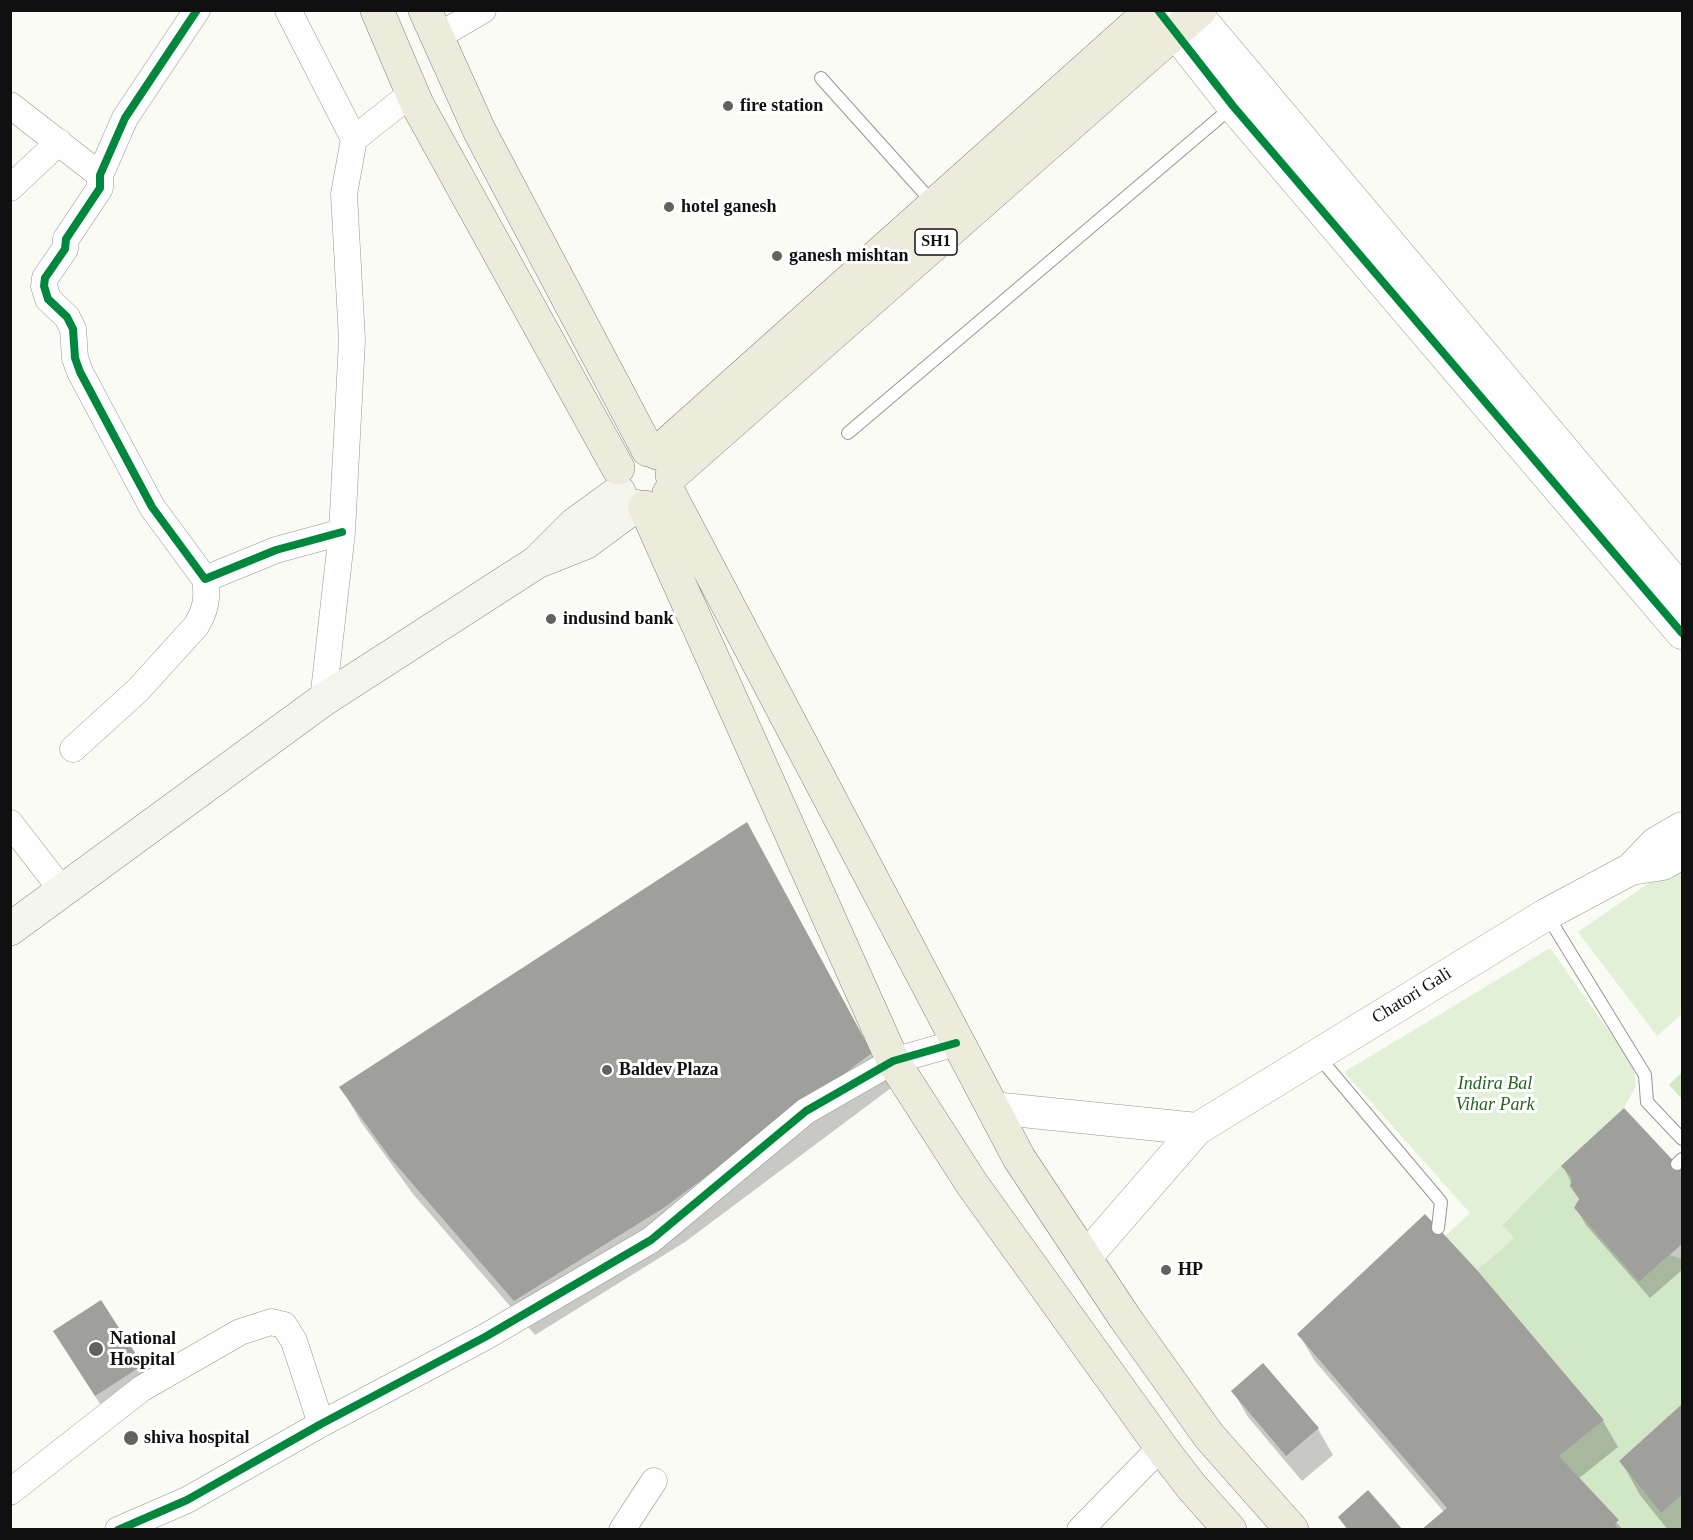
<!DOCTYPE html>
<style>
body{margin:0}
#map{position:relative;width:1693px;height:1540px;overflow:hidden;background:#fbfbf6;font-family:"Times New Roman",serif}
canvas{display:block}
.frame{position:absolute;inset:0;border:12px solid #101010;pointer-events:none}
</style>
<div id="map">
<canvas width="1693" height="1540"></canvas>
<div class="frame"></div>
</div>
<script>
const context = document.querySelector('canvas').getContext('2d');
context.lineJoin = 'round';
function paint(path, color) { context.fillStyle = color; context.fill(path, 'evenodd'); }
function stroke(path, color, width, dash) { context.strokeStyle = color; context.lineWidth = width; context.lineCap = dash ? 'butt' : 'round'; context.setLineDash(dash || []); context.stroke(path); }
function label(font, color, halo, rows, align = 'center') {
  context.font = font + ' "Times New Roman",serif'; context.lineWidth = 6; context.setLineDash([]); context.textBaseline = 'middle'; context.strokeStyle = halo; context.fillStyle = color; for (const [text, x, y, turn = 0] of rows) {
    context.save(); context.translate(x, y); context.rotate((+turn || 0) * Math.PI / 180); context.textAlign = isNaN(turn) ? turn : align; if (halo) context.strokeText(text, 0, 0); context.fillText(text, 0, 0); context.restore();
  }
}
paint(new Path2D(`
 M1682 860V1014L1657 1036 1578 932Z
 M1550 948 1633 1065 1636 1086 1624 1108 1502 1224 1514 1238 1477 1270 1445 1236 1470 1213 1344 1072Z`), '#e1f0d7');
paint(new Path2D(`
 M1682 1072V1099L1669 1085Z
 M1561 1166 1572 1178 1571 1186 1579 1199 1574 1208 1639 1282 1670 1255 1682 1259V1404L1619 1461 1661 1513 1682 1495V1529H1619L1615 1524 1619 1520 1559 1456 1604 1420 1477 1270 1514 1238 1502 1225Z`), '#d1e7c6');
paint(new Path2D(`
 M766 859 891 1088 685 1242 535 1335 413 1194 361 1122 341 1087Z
 M1624 1110 1682 1172V1270L1650 1298 1586 1225 1576 1208 1580 1200 1563 1166Z
 M1299 1334 1603 1421 1618 1447 1578 1479 1623 1530H1423L1444 1512 1314 1360Z
 M70 1357 142 1365 157 1391 111 1421Z
 M1233 1391 1318 1429 1333 1455 1302 1481 1248 1417Z
 M1682 1406V1530H1668L1640 1495 1621 1461Z`), '#0003');
paint(new Path2D(`
 M747 822 872 1053 665 1207 514 1301 391 1159 339 1087Z
 M1624 1108 1682 1170V1244L1639 1282 1574 1208 1579 1199 1570 1186 1572 1178 1561 1166Z
 M1425 1214 1477 1270 1604 1420 1559 1456 1619 1520 1615 1524 1619 1530H1421L1447 1508 1297 1334Z
 M101 1300 143 1365 95 1396 53 1331Z
 M1263 1363 1319 1428 1286 1456 1231 1391Z
 M1682 1404V1495L1661 1513 1619 1461Z
 M1368 1490 1403 1530H1348L1338 1517Z`), '#9f9f9b');
const service = new Path2D(`
 M821 78 934 204
 M848 433 1232 107
 M1547 915 1645 1075 1647 1102 1682 1139
 M1318 1056 1441 1202 1438 1228
 M1677 1164 1682 1159`);
const minor = new Path2D(`
 M197 10 125 118 100 175V188L66 239 65 249 45 278 44 286 48 299 67 317 73 329 75 358 80 372 152 507 205 579 276 550 342 532
 M288 10 354 139
 M437 37 483 10
 M10 105 100 175
 M10 188 59 142
 M323 700 342 532 352 340 344 194 354 139 412 93
 M73 749 138 690 196 626C206 610 208 597 205 579
 M10 823 61 889
 M10 1492 141 1389 240 1332 271 1322 284 1325 294 1341 321 1424
 M118 1530 187 1500 321 1424 485 1337 651 1240 806 1111 893 1061 956 1043
 M622 1530 654 1481
 M1080 1530 1161 1447`);
const tertiary = new Path2D(`
 M1193 10 1682 591
 M1159 12 1233 106 1682 633
 M1682 828 1656 843 1631 869 1663 864 1682 853
 M993 1108 1197 1129
 M1085 1258 1197 1129 1547 914 1631 869`);
const secondary = new Path2D(`
 M619 492 575 524 537 562 585 543 635 506
 M10 929 323 700 537 562`);
const primary = new Path2D(`
 M377 10 417 104 618 468
 M425 10 480 132 648 450
 M657 453 1152 10
 M672 475 1200 10
 M669 493 1019 1158 1125 1318 1209 1436 1292 1530
 M645 507 893 1061 972 1184 1161 1447 1191 1486 1230 1530`);
stroke(service, '#969694', 14);
stroke(minor, '#969694', 27);
stroke(tertiary, '#969694', 33);
stroke(secondary, '#8c8c8a', 34);
stroke(primary, '#838381', 34);
stroke(service, '#fefefe', 12);
stroke(minor, '#fefefe', 26);
stroke(tertiary, '#fefefe', 32);
stroke(secondary, '#f4f5ec', 33);
stroke(primary, '#ecebdc', 33);
stroke(new Path2D(`
 M197 10 125 118 100 175V188L66 239 65 249 45 278 44 286 48 299 67 317 73 329 75 358 80 372 152 507 205 579 276 550 342 532
 M1158 10 1233 106 1682 633
 M118 1530 187 1500 321 1424 485 1337 651 1240 806 1111 893 1061 956 1043`), '#00873e', 8);
for (const [x, y, r, color] of [
 [728,106,6,"#626260"],
 [669,207,6,"#626260"],
 [777,256,6,"#626260"],
 [551,619,6,"#626260"],
 [607,1070,6,"#626260"],
 [1166,1270,6,"#626260"],
 [96,1349,8,"#626260"],
 [131,1438,8,"#626260"]
]) { const dot = new Path2D(); dot.arc(x, y, r, 0, 2 * Math.PI); context.fillStyle = color; context.fill(dot); stroke(dot, '#fff', 2); }
for (const [x, y, w] of [
 [936,242,42]
]) { const box = new Path2D(); box.roundRect(x - w / 2, y - 13, w, 26, 4.5); context.fillStyle = '#fff'; context.fill(box); stroke(box, '#101010', 1.5); }
label('bold 16px', '#101010', null, [
 ["SH1",936,242]
]);
label('bold 18px', '#101010', '#fff', [
 ["fire station",740,106],
 ["hotel ganesh",681,207],
 ["ganesh mishtan",789,256],
 ["indusind bank",563,619],
 ["Baldev Plaza",619,1070],
 ["HP",1178,1270],
 ["National",110,1339],
 ["Hospital",110,1360],
 ["shiva hospital",144,1438]
], 'left');
label('18px', '#101010', '#fff', [
 ["Chatori Gali",1412,996,-32]
]);
label('italic 18px', '#256423', '#fff', [
 ["Indira Bal",1495,1084],
 ["Vihar Park",1495,1105]
]);
</script>
